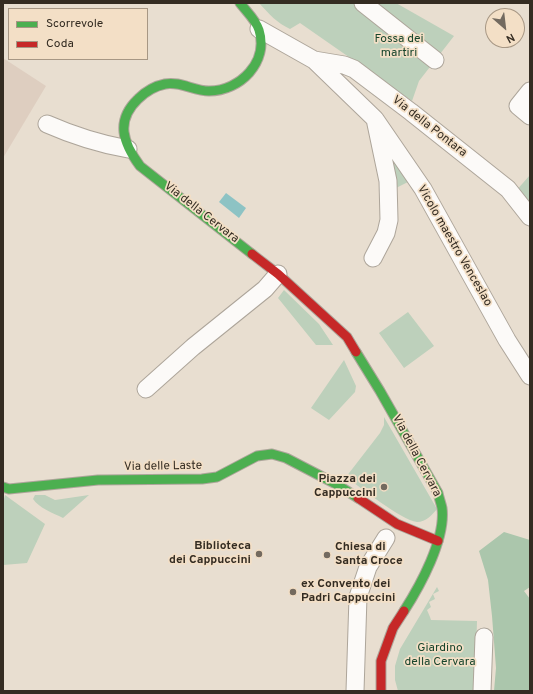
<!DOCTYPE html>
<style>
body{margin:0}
#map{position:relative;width:533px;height:694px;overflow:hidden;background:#e8ded0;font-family:Overpass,sans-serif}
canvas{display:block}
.frame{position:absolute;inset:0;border:4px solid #342c22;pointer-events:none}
.legend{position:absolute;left:8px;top:8px;width:140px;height:52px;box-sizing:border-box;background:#f3dfc6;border:1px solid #a79784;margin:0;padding:5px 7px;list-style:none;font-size:12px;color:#342c22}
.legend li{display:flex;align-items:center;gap:8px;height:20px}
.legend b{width:20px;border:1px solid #a79784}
.north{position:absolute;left:485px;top:8px;width:40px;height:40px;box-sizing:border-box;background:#f3dfc6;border:1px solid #a79784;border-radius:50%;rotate:152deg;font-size:11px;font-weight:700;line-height:16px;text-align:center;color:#342c22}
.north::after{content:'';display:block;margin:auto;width:14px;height:18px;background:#736a5f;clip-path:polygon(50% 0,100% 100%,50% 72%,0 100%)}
</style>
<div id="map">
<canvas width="533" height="694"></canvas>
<div class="frame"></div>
<ul class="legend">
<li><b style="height:5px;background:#4caf50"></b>Scorrevole</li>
<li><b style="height:5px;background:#c62828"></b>Coda</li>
</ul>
<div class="north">N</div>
</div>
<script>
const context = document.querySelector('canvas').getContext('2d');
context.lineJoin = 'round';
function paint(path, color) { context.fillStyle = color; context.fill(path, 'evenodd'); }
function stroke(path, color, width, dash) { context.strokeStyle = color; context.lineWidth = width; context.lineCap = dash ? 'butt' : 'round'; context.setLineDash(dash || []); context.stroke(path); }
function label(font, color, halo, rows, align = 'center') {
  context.font = font + ' Overpass,sans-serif'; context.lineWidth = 3.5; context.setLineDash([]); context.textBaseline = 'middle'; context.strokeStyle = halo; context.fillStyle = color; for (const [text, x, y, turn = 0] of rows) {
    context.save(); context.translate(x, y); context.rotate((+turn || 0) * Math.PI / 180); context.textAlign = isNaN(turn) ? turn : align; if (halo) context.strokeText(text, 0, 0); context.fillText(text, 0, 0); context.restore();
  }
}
paint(new Path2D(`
 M3 58 46 86 3 158Z`), '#decec0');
paint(new Path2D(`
 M259 3H396L454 36 419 81 412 101 300 23 290 29C277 23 269 14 259 3Z
 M387 144 412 180 394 189Z
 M530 175V211L515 192Z
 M284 290 319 324 333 345H316L278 298Z
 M408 312 434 346 404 368 379 333Z
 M344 360 356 386 355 392 329 420 311 408Z
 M384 417 437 509C432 515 426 522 417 522 401 520 360 487 346 477L380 433 384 425Z
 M5 495 45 524 27 563 3 565V503Z
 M35 495H45L55 500 89 495 63 518C53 513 39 508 33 499Z
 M437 587 439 591 433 594 435 599 429 602 431 607 427 610 430 617 431 620 477 621 475 691H398L395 680V666L400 649Z`), '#bdd0bb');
paint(new Path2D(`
 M504 532 530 540V587L524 591 530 599V691H494L496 668 492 616 488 580 479 551Z`), '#abc6ac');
paint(new Path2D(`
 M226 193 246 208 239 218 219 202Z`), '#8dc3c4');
const street = new Path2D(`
 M363 3 435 60
 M259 29 314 60 375 119 388 181 389 220 386 233 373 258
 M314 60 344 65 354 69 411 112 508 189 530 217
 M530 91 518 106 530 116
 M375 119 423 189 507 340 530 376
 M47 124C72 135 100 144 128 149
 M146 389 193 347 265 289 278 274
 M355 691 358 597 368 567 386 538
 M482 691 484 637`);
const fast = new Path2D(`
 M240 3C246 11 256 20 259 30 269 62 240 91 209 91 194 91 180 81 165 84 155 86 145 92 138 99 115 121 123 143 140 166L252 254
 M356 352 380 391 438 493C439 498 441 503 442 508 446 539 420 586 404 611
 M3 487 9 489 98 480 202 479 217 477 257 456 272 454 286 458 336 484 358 498`);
const jam = new Path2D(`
 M252 254 278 274 347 337 356 352
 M358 498 397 524 438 541
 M381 691V661L393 628 404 611`);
stroke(street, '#ada59a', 19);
stroke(fast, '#ada59a', 11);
stroke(jam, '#ada59a', 11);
stroke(street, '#fcfaf8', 17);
stroke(fast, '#4caf50', 9);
stroke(jam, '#c62828', 9);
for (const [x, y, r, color] of [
 [384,487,4,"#736a5f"],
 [259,554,4,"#736a5f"],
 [327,555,4,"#736a5f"],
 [293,592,4,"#736a5f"]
]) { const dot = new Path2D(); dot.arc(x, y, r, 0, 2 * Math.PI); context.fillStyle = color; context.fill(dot); stroke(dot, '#f3dfc6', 1.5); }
label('12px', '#17452c', '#f3dfc6', [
 ["Fossa dei",399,40],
 ["martiri",399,54],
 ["Giardino",440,649],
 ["della Cervara",440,663]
]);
label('12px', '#342c22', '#f3dfc6', [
 ["Via della Pontara",429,127,38],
 ["Via della Cervara",201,213,38],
 ["Vicolo maestro Venceslao",454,246,60],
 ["Via della Cervara",416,456,62],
 ["Via delle Laste",163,467,-1]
]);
label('bold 12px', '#342c22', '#f3dfc6', [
 ["Piazza dei",376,480],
 ["Cappuccini",376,494],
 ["Biblioteca",251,547],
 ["dei Cappuccini",251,561],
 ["Chiesa di",335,548,"left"],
 ["Santa Croce",335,562,"left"],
 ["ex Convento dei",301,585,"left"],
 ["Padri Cappuccini",301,599,"left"]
], 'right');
</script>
